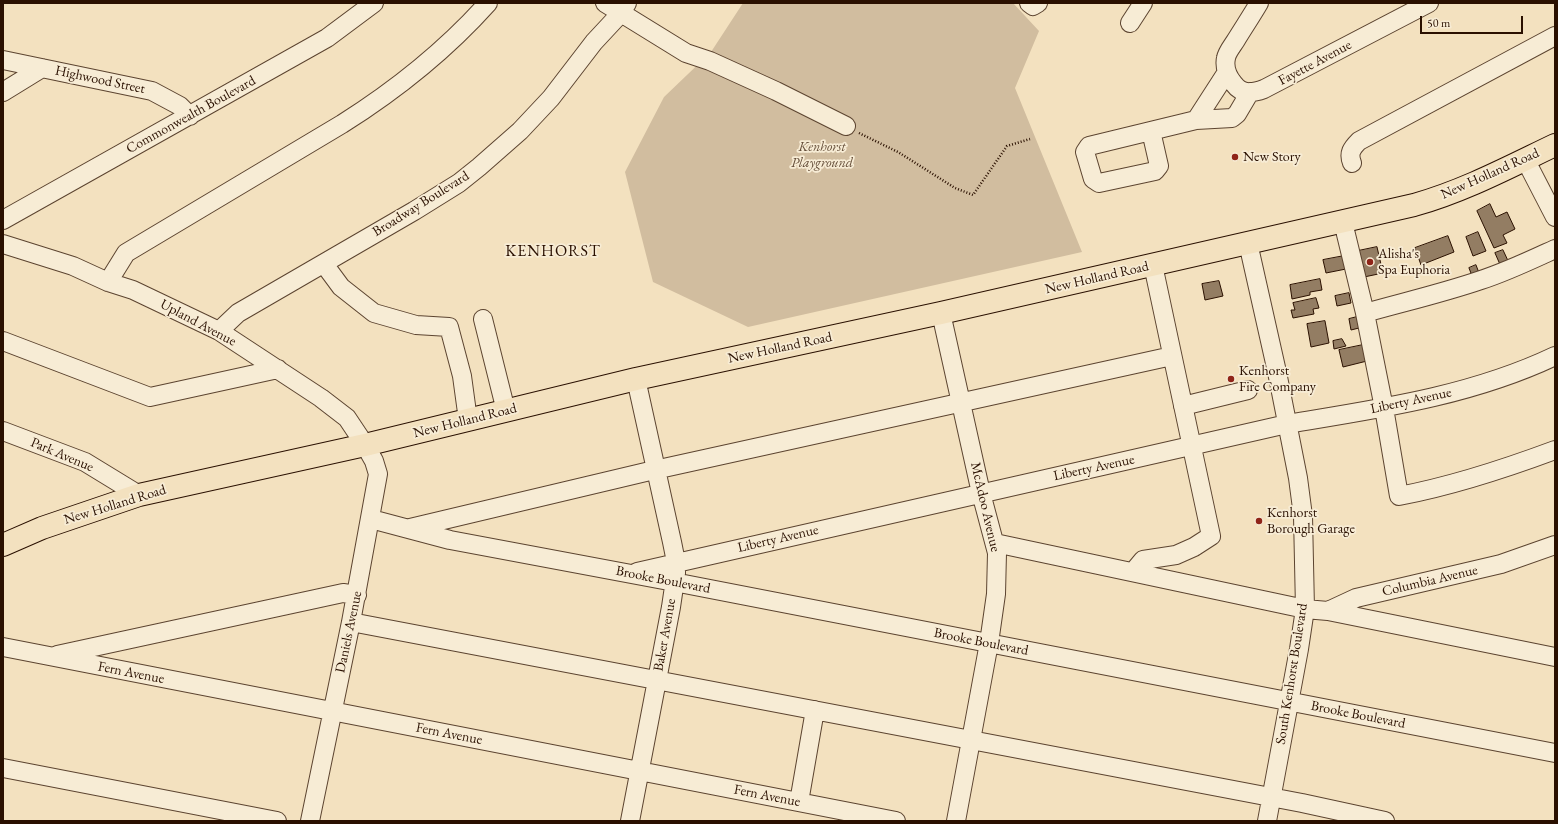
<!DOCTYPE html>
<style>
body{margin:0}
#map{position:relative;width:1558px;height:824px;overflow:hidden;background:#f3e1bf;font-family:"EB Garamond",serif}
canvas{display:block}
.frame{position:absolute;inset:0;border:4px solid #2a1000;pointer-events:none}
.scale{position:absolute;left:1420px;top:16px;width:103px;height:18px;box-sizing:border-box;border:2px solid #2a1000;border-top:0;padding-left:5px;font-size:12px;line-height:14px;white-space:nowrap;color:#2a1000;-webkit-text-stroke:3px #f7ecd5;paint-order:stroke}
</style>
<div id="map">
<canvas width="1558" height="824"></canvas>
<div class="frame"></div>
<div class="scale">50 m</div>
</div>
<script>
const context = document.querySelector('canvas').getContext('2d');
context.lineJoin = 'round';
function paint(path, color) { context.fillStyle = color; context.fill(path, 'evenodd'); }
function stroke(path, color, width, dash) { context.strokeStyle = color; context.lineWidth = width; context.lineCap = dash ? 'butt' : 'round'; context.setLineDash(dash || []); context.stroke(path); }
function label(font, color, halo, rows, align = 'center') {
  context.font = font + ' "EB Garamond",serif'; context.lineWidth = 3.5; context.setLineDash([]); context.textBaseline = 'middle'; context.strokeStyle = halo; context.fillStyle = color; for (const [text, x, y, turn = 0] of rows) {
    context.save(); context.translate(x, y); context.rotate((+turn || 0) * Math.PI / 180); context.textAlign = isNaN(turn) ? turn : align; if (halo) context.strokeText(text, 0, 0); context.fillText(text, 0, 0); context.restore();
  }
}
paint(new Path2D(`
 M743 3H1013L1039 31 1015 88 1082 252 748 327 653 282 625 172 664 97 711 52Z`), '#d1bd9f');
const building = new Path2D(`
 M1490 204 1496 217 1507 212 1515 229 1503 235 1507 243 1494 248 1477 211Z
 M1478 232 1486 251 1473 256 1466 237Z
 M1448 236 1454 252 1421 265 1415 248Z
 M1377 247 1383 273 1364 277 1358 251Z
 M1503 250 1510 265 1502 269 1495 253Z
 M1344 256 1346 269 1326 273 1323 260Z
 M1476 265 1481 278 1474 281 1469 268Z
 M1320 279 1322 290 1310 292V295L1292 299 1290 285Z
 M1219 281 1223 296 1205 300 1202 284Z
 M1349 293 1351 303 1337 306 1335 296Z
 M1316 298 1319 308 1313 309 1314 314 1293 318 1291 310H1295L1293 303Z
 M1357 317 1359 328 1351 330 1349 319Z
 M1325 321 1329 343 1311 347 1307 324Z
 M1342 339 1346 346 1334 349 1333 341Z
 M1363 345 1367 361 1343 367 1339 350Z`);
paint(building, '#937d63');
stroke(building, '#2a1000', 1);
const minor = new Path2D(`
 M605 3 686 53 710 61 776 91 846 126
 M1029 3 1033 6 1038 3
 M1259 3C1252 15 1244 27 1236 40 1233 45 1227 52 1226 58 1224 67 1228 77 1234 84 1242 95 1253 93 1264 89L1429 3
 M1130 23 1143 3
 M3 60 152 91 180 106 190 116
 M1227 72 1196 120 1232 118 1237 114 1250 92
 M3 92 42 68
 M1151 131 1159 166 1155 171 1099 183 1093 179 1085 152 1089 146 1196 120
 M1525 159 1555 217
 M1352 163C1348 153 1352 148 1359 141L1555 36
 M3 220 327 38 374 3
 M1343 222 1365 313 1384 408 1399 496C1452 486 1504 469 1555 450
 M1248 243 1277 372 1298 478 1303 516 1305 609 1299 649 1267 821
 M3 244 73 266 108 282 133 290 219 331 321 398 347 418 365 445 374 461 378 474 351 622 310 821
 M324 264 341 287 374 313 416 325 449 327 462 376 468 420
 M108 282 126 253 342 124C396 90 445 51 488 3
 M941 313 981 493 997 553 996 594 989 643 956 821
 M1365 313C1404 302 1443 293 1481 280 1506 272 1531 260 1555 249
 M483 319 506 411
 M219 331 238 313 414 211 459 183 479 167 520 131 551 98 594 42 621 13 627 3
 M3 341 150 397 278 369
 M1183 406 1248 390
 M3 431 85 462 139 495
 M371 519 450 540 674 582 1555 753
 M410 528 650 471 1172 356
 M995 543 1305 609 1328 611 1555 657
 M637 572 1287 424C1378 409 1471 396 1555 356
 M1133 572 1143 560 1176 555 1194 547 1211 536 1153 265
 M1328 611 1356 598 1501 564 1555 545
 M351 622 1302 803 1385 821
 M3 647 896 821
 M57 655 343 593 357 595
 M3 768 277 821
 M799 802 815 710
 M630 821 671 607 676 573V562L672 542 636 379`);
const major = new Path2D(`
 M3 545 42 528 139 495 365 445 636 379 941 313 1414 205C1464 191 1509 167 1555 145`);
stroke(minor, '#5c4430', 20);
stroke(major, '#2a1000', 24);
stroke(new Path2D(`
 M859 133 898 152 955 188 973 195 1007 146 1030 139`), '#2a1000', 2.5, [1, 2]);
stroke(minor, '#f7ecd5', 18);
stroke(major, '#f3e1bf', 22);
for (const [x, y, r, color] of [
 [1235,157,4,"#8f2418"],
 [1370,262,4,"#8f2418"],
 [1231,379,4,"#8f2418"],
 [1259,521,4,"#8f2418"]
]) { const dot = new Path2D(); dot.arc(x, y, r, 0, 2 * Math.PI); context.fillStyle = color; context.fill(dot); stroke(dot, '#f7ecd5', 1.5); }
label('14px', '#2a1000', '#f7ecd5', [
 ["Fayette Avenue",1315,63,-28],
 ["Highwood Street",100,80,12],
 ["Commonwealth Boulevard",191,115,-29],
 ["New Holland Road",1490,174,-24],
 ["Broadway Boulevard",421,204,-32],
 ["New Holland Road",1097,278,-13],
 ["Upland Avenue",198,323,28],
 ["New Holland Road",780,348,-12],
 ["Liberty Avenue",1411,401,-12],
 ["New Holland Road",465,421,-14],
 ["Park Avenue",62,455,23],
 ["Liberty Avenue",1094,468,-12],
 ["New Holland Road",115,505,-17],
 ["McAdoo Avenue",985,507,77],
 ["Liberty Avenue",778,539,-13],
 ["Brooke Boulevard",663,580,11],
 ["Columbia Avenue",1430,581,-13],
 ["Daniels Avenue",349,632,-78],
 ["Baker Avenue",665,635,-80],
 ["Brooke Boulevard",981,642,11],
 ["Fern Avenue",131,673,11],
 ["South Kenhorst Boulevard",1292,674,-81],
 ["Brooke Boulevard",1358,715,11],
 ["Fern Avenue",449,734,11],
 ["Fern Avenue",767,796,11]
]);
label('italic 14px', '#644d38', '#f7ecd5', [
 ["Kenhorst",822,147],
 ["Playground",822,163]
]);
label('14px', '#2a1000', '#f7ecd5', [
 ["New Story",1243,157],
 ["Alisha's",1378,254],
 ["Spa Euphoria",1378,270],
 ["Kenhorst",1239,371],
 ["Fire Company",1239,387],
 ["Kenhorst",1267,513],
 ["Borough Garage",1267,529]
], 'left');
context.letterSpacing = '1px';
label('16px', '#2a1000', '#f7ecd5', [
 ["KENHORST",553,252]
]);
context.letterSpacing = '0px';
</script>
